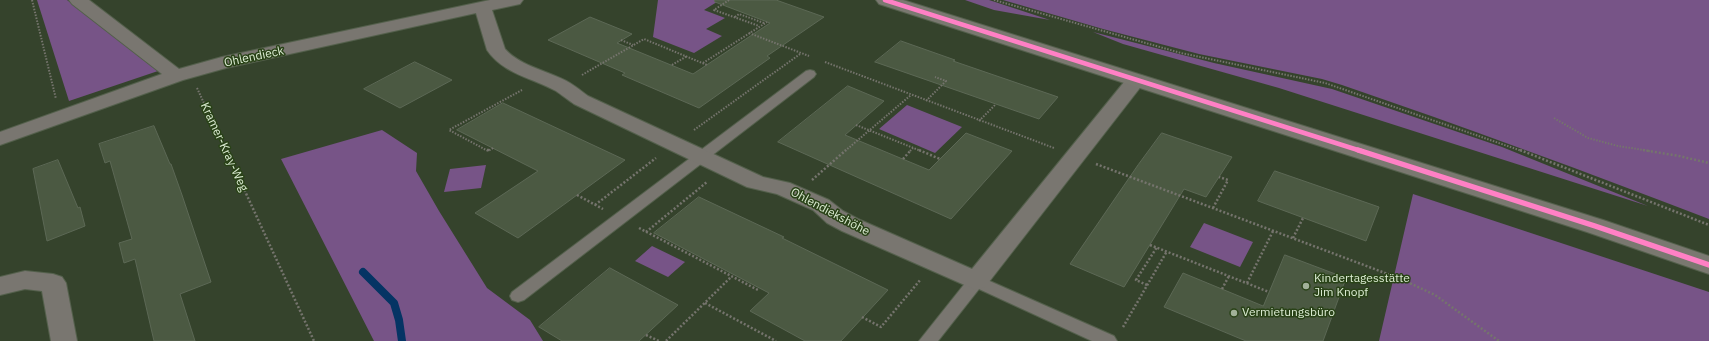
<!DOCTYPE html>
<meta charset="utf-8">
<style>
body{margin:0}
canvas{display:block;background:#35432c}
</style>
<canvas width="1709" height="341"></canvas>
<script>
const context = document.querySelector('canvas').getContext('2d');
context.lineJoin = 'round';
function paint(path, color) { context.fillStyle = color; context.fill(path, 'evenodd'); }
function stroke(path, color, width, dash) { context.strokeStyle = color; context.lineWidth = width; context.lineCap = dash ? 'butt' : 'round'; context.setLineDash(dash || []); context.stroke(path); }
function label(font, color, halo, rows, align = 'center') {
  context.font = font + ' "IBM Plex Sans",sans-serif'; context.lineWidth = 3; context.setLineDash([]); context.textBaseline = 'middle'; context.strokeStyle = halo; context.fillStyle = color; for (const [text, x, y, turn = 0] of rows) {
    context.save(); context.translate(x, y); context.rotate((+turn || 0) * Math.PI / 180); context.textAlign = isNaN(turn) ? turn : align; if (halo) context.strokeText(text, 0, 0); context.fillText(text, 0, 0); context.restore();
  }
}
paint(new Path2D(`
 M37 0H67L158 71 69 101Z
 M658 0H720L704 10 725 18 706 29 722 36 694 53 653 37Z
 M965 0H989L1050 20 994 10Z
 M1003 0H1709V219C1587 172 1465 127 1342 85L1322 79 1199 54 1103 29Z
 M1093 32 1214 63 1332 89 1502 147 1648 206 1279 88 1123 44Z
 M907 105 962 127 935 153 879 129Z
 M382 130 417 153 416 171 439 211 487 288 530 320 543 341H374L281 159Z
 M486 165 481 188 444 192 450 169Z
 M1413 194 1709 292V341H1379Z
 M1204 223 1253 242 1240 267 1190 247Z
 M652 246 685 262 668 277 635 261Z`), '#775487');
stroke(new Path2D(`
 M363 272 394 303 399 320 402 341`), '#053464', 8);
const building = new Path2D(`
 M715 0H776L824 17 767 56 770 58 699 108 622 75 625 73 548 40 590 17 632 34 617 43 693 74 770 23 715 2Z
 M901 41 955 60 953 61 1058 97 1039 119 875 62Z
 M415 62 452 80 400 108 364 89Z
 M848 86 884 101 845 135 929 170 966 133 1012 151 951 219 778 142Z
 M503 103 625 160 518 238 475 213 538 171 457 130Z
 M154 126 170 164H171L182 195 211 282 180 294 195 341H154L135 259 124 263 119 243 132 239 110 161 105 163 99 144Z
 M1162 133 1232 157 1206 197 1184 189 1124 287 1070 264 1138 165Z
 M58 160 78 208 80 207 85 226 47 241 33 169Z
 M1275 171 1379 207 1366 241 1258 201Z
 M699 197 784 237 782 238 888 290 841 341H805L750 311 769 293 654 233Z
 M1285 255 1346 278 1323 341H1246L1164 307 1183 273 1263 306Z
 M610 268 678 305 639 341H562L539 327Z`);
paint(building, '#4b5942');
stroke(building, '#5c6855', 1);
const service = new Path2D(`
 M810 70 814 71 816 74 814 77 524 300 518 302 512 300 510 296 512 292 806 71Z
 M976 275 1114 336 1117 341H1092L979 289 938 341H919L970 277Z`);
const minor = new Path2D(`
 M69 0H89L179 69 222 57 490 0H523L520 4 492 10 505 49C521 67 550 71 570 83 577 87 582 92 588 96L763 177 790 183 829 200 843 211 858 219 972 269 1129 76 1136 74 1143 76 1146 80 985 287 976 290 842 231 827 223 813 210 777 194 747 187 574 104C568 100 562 95 556 91 533 78 503 74 487 50L476 13 226 68 183 80 0 145V132L162 74 72 4Z
 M25 271 53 274 62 277 66 283 77 341H51L42 291 25 289 0 295V277Z`);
const secondary = new Path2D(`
 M876 0H903L1603 220 1709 256V274L1587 232 879 4Z`);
stroke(service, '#54604c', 2);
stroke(minor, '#54604c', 2);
stroke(secondary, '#54604c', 2);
stroke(new Path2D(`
 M32 0 56 99
 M729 0 714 10 759 26
 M994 0 1181 53 1325 83 1522 151
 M735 17 739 14 764 23
 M749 33 809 56
 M621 40 633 45
 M825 62 1054 148
 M703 63 767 22
 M672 65 687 56
 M582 75 644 39 707 65
 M197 88 226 151
 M926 101 946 81 935 77
 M1554 118 1588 138 1618 146 1650 151
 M979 121 996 104
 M856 125 921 151
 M694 130 800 54
 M493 148 488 151 449 130 522 90
 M845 151 911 95
 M910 151 913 148`), '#75746d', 2, [1.5, 1.5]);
stroke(new Path2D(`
 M226 150 314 341
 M487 150H489
 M919 150 940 159
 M1520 150 1709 225
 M1643 150 1679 156 1709 163
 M903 159 911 150
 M1096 164 1401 279 1435 295 1499 341
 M812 180 846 150
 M577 195 603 209
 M595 205 656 158
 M1213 208 1228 180 1219 177
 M639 228 758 290
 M646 232 707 182
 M1293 238 1303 218
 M1150 245 1269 292
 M1247 283 1273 231
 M1147 285 1136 280 1157 247
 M1222 289 1229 276
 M705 303 776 341
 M862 317 881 327 921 279
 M1123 327 1167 251
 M646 335 659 341
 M666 341 731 277`), '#75746d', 2.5, [2, 2]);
paint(service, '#797670');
paint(minor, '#797670');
paint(secondary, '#7a7870');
stroke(new Path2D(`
 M885 0 1361 151`), '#ff80c5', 4.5);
stroke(new Path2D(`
 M1358 150 1595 226 1709 265`), '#ff80c5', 5.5);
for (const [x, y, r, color] of [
 [1306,286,4,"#a2b199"],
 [1234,313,4,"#a2b199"]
]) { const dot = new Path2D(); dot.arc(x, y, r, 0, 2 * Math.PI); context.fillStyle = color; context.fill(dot); stroke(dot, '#294217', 1.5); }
label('12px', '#dcecd3', '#294217', [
 ["Ohlendieck",254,57,-12],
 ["Kramer-Kray-Weg",224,147,65],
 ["Ohlendiekshöhe",830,212,28]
]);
label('12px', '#dcecd3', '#294217', [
 ["Kindertagesstätte",1314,279],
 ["Jim Knopf",1314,293],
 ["Vermietungsbüro",1242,313]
], 'left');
</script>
